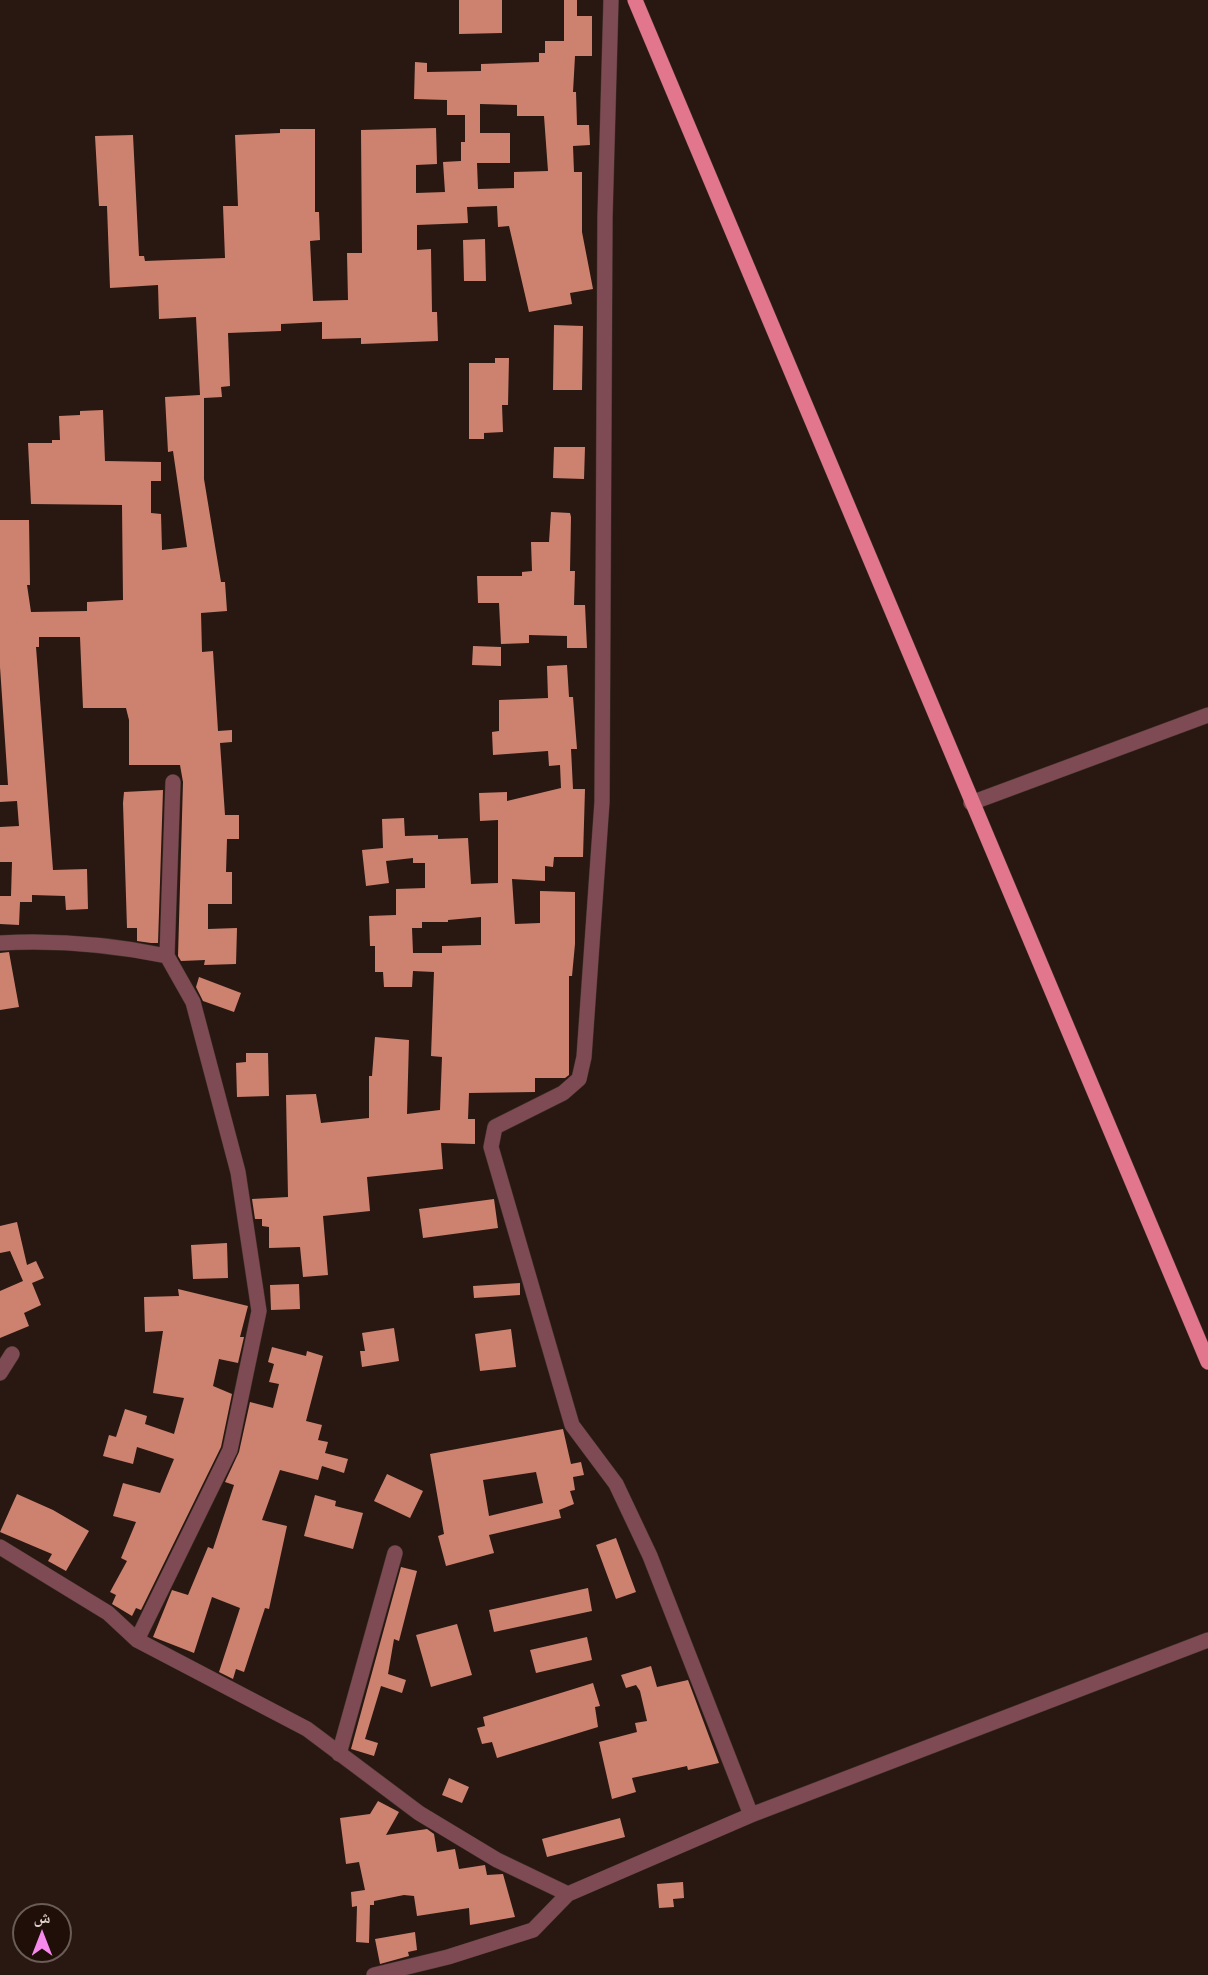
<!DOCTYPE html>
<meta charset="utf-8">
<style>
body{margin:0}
#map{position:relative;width:1208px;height:1975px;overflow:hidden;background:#291811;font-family:"IBM Plex Sans","Noto Naskh Arabic",sans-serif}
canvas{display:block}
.north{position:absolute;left:12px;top:1903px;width:60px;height:60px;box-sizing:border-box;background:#1f0f08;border:2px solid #6a5c56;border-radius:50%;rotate:0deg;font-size:16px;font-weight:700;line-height:24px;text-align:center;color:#dbcfca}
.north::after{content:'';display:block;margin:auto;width:21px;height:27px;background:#f788ec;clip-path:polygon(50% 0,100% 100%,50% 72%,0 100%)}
</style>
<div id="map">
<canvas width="1208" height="1975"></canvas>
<div class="north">ش</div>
</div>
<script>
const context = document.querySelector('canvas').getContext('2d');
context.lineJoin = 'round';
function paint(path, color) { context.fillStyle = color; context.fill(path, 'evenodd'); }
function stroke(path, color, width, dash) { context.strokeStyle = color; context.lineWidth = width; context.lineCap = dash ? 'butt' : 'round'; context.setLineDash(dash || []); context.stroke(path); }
paint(new Path2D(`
 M459 0H502V33L459 34Z
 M564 0H577V16H592V56H575L573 92H576L577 125H589L590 145 573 146 574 172H582V232L593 289 570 293 572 304 529 312 509 226 498 227 497 206 467 207 468 223 417 225V250L431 249 432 312H437L438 341 361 344V338L322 339V322L281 324V331L228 333 230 386 221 387 222 397 204 398V479L221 582H225L227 611 201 613 202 652 213 651 218 731 232 730V742L220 743 225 815H239V839H227L226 872H232V904H208V929L237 928 236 964 204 965 205 960 181 961 178 956 183 782 180 765H129V720L126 708H83L80 637H39V647H36L53 870 87 869 88 909 66 910 65 896 32 895V902H20L19 925 0 924V896H11L12 862H0V827L19 826 17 801 0 802V785H8L0 667V520H29L30 585H27L31 612 87 611V602L123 600 122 505 31 504 28 443H52V440H60L59 416 80 415V411L103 410 105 461 161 462V481H151V513L161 514 162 550 187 547 173 451 168 452 165 397 200 395 196 317 159 319 158 285 110 288 107 206H99L95 136 133 135 139 256H144L145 261 225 258 223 206H238L235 135 280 133V129H315V212H319L320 240 310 241 313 301 348 300 347 253H362L361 130 436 128 437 164 416 165V193L445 192 443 162 461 161V142H465V115H447V100L414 99 415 62 427 63V72L481 71V64L539 62V53H545V41H564ZM480 104 517 105V116H544L548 171 514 172V188L478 189 477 163H510V133H480Z
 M485 239 486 281H464L463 240Z
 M554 325 583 326 582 390H553Z
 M495 358H509L508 405H502L503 432 484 433V439H469V363H495Z
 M554 447H585L584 479 553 478Z
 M551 512 570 513 571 517 570 571H575L574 605H585L587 648H567V636L529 635V643L501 644 499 603H478L477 576H522V572L532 571 531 542H549Z
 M473 646 501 647V666L472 665Z
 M567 665 569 697H573L577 749H571L573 789H585L583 857H554L553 867 545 866V881L512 879 515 924 540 923V891L575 892V944L572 976H569V1075L565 1078H535V1092L469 1093 468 1119H475V1144L441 1143 443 1169 367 1177 370 1211 323 1216 328 1275 303 1277 300 1247 269 1248V1227L262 1226V1219H255L252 1199 288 1197 286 1095 316 1094 321 1123 369 1118V1076H372L375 1037 409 1040 407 1114 440 1110 442 1057 431 1056 434 972 413 971 412 987H384L383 972H375V946H370L369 916 396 915V889L425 888V863H413V858L386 861 389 883 366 886 362 850 383 848 382 819 404 818 405 836 438 835V839L468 838 471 884 498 883V820L480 821 479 793 507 792V801L561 788 560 765 549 766 548 751 493 755 492 732 499 731V700L548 698 547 666ZM481 917V945L442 946V953H413L412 928H422V922H448V920Z
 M163 790 158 943H151L137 941V928H127L123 803 124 792Z
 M9 952 19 1007 0 1010V953Z
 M199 977 241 993 234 1012 203 1001 196 987Z
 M246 1053H268L269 1096 237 1097 236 1063 246 1062Z
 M494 1199 498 1228 423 1238 419 1209Z
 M17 1222 27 1265 36 1261 44 1278 32 1283 41 1305 24 1313 29 1326 0 1338V1291L23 1281 10 1251 0 1253V1226Z
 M227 1243 228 1278 193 1279 191 1245Z
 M520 1283V1295L474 1298 473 1286Z
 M299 1284 300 1309 271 1310 270 1285Z
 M178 1289 248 1306 240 1337H244L238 1363 219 1359 213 1386 232 1394 221 1447 141 1610 136 1608 132 1616 112 1604 116 1595 110 1592 127 1561 121 1558 136 1522 113 1516 123 1483 160 1493 174 1459 137 1447 133 1464 103 1456 109 1435 116 1437 125 1409 147 1416 145 1424 174 1434 184 1398 153 1393 163 1331 145 1332 144 1297 179 1296Z
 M394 1328 399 1361 362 1367 360 1351H365L362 1333Z
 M511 1329 516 1367 480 1371 475 1334Z
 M272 1347 306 1356 307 1351 323 1356 306 1421 322 1425 318 1440 328 1442 325 1453 348 1459 344 1473 322 1466 318 1480 280 1470 262 1520 287 1526 269 1609 265 1608 244 1672 236 1669 233 1679 219 1672 240 1608 212 1597 194 1653 153 1637 172 1590 188 1595 208 1547 213 1549 234 1485 225 1482 239 1452 250 1402 273 1408 279 1384 269 1382 274 1364 268 1362Z
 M563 1429 571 1464 581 1462 584 1475 573 1477 575 1490 570 1491 574 1504 559 1510 561 1518 489 1535 494 1553 446 1566 438 1536 444 1534 430 1454ZM536 1472 543 1503 489 1516 483 1480Z
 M387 1474 423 1491 410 1518 374 1501Z
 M17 1494 53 1510 89 1531 66 1571 48 1561 52 1554 0 1532Z
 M315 1495 336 1501 335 1506 363 1513 353 1549 304 1536Z
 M616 1538 636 1592 616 1599 596 1545Z
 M401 1567 417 1571 399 1641 394 1639 388 1674 406 1680 402 1693 381 1686 365 1739 378 1743 374 1756 351 1749Z
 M588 1588 592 1611 494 1632 489 1610Z
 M457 1624 472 1675 431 1687 416 1635Z
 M587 1637 592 1660 536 1673 530 1650Z
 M651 1666 657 1687 688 1680 719 1763 688 1770 687 1766 632 1778 636 1792 612 1799 599 1742 637 1732 635 1723 647 1721 640 1691 636 1685 626 1688 621 1675Z
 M593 1683 600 1706 595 1707 598 1727 497 1758 492 1742 482 1744 477 1728 485 1726 483 1717Z
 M449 1778 469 1787 462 1803 442 1795Z
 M378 1801 399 1812 386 1835 427 1829 434 1834 437 1852 455 1849 459 1869 485 1865 487 1875 503 1874 515 1917 470 1925 469 1908 417 1916 414 1896 404 1895 374 1901V1905H370L369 1943 356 1942 357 1906 352 1907 351 1892 365 1890 359 1862 346 1864 340 1818 370 1814Z
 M620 1818 625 1837 547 1857 542 1839Z
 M683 1882 684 1898 673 1899 674 1907 659 1908 657 1884Z
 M415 1932 417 1950 408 1952 409 1956 380 1964 375 1939Z`), '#cd8270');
const minor = new Path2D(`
 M611 0 605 217 602 802 584 1057 579 1079 563 1093 495 1127 491 1147 572 1425 616 1484 650 1556 751 1815
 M971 803 1208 715
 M0 943C56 940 113 945 167 956
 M0 1373 12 1354
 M0 1547 108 1613 137 1640 307 1729 419 1813 497 1860 568 1894 533 1930 448 1957 374 1975
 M137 1640 230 1450 259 1311 238 1172 193 1002 167 956 173 782
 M339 1754 395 1553
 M568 1894 751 1815 1208 1640`);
const major = new Path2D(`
 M635 0 1208 1362`);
stroke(minor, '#42322b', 16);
stroke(major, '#42322b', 16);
stroke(minor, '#7e4b55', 15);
stroke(major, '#e1768d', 15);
</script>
